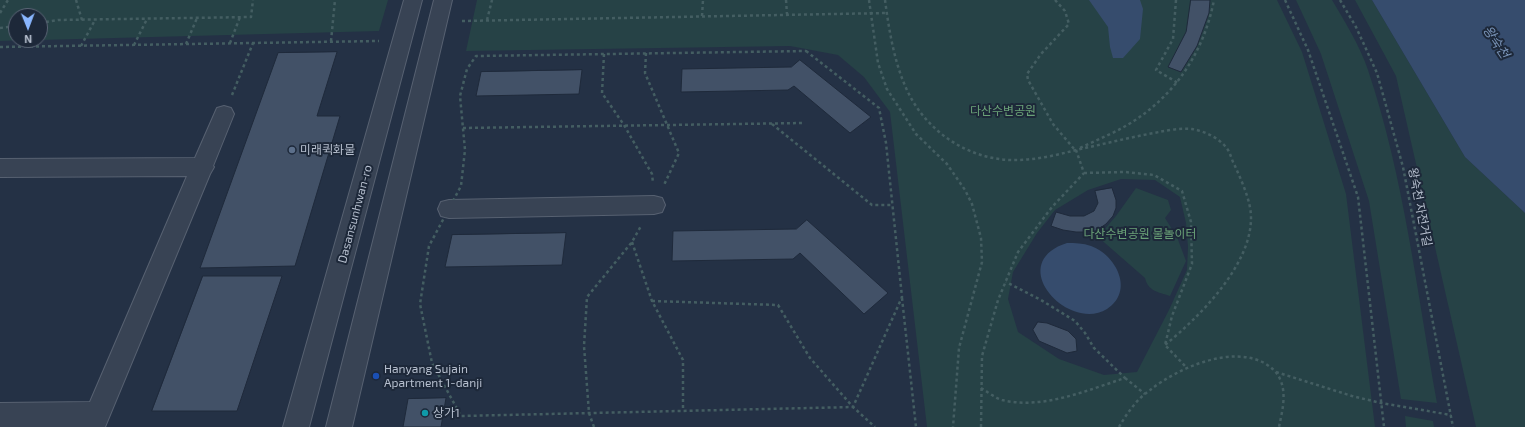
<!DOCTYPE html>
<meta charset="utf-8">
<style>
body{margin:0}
#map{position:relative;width:1525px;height:427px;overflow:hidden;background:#243145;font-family:"Exo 2",sans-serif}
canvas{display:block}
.north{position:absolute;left:8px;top:8px;width:40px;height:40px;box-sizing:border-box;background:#1d2839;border:1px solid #5a6475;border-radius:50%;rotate:179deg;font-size:11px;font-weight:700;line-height:16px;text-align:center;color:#b6bfce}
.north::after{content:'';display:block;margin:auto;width:14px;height:18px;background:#89b6ff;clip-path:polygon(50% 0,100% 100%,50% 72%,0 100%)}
</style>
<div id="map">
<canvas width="1525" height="427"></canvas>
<div class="north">N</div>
</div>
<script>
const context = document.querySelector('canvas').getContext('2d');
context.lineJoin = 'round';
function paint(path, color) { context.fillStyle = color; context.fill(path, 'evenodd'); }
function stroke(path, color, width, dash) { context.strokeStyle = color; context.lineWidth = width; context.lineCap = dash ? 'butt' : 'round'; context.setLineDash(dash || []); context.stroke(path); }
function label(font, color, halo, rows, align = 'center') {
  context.font = font + ' "Exo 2","Noto Sans KR",sans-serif'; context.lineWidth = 4; context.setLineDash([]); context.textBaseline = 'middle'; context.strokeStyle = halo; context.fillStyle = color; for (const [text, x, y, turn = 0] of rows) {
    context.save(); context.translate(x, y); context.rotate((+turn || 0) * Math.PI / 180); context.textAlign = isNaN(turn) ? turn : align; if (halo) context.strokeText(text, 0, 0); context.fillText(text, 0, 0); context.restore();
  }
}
paint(new Path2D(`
 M0 0H388L379 31 40 40V16H16V40H26L0 41Z
 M477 0H1277L1302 52 1346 194 1375 427H927L890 112 864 77 838 55 790 46 466 51ZM1121 179 1155 180 1180 197 1186 223 1188 247 1187 270 1169 310 1137 372 1104 375 1059 359 1018 332 1008 299 1013 272 1037 233 1055 210 1088 190Z
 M1296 0H1332C1345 22 1360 46 1368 70 1404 177 1417 292 1437 403L1401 399 1369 201 1321 54Z
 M1355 0H1372L1465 157 1525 213V427H1476L1396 76Z
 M1136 188 1168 200 1171 210 1165 218 1177 237 1186 261 1170 296C1158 292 1148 291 1145 278L1098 237 1116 216Z
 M1405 416 1433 421 1434 427H1406Z`), '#264246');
paint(new Path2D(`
 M1089 0H1140L1143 9 1140 39 1123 58H1113L1110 47 1108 27Z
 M1372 0H1525V213L1465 157Z
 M1067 243C1075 243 1083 243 1091 246 1116 255 1135 291 1107 309 1068 333 1004 263 1067 243Z`), '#364c6d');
const building = new Path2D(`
 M1191 0H1210L1209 13 1197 46 1181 72 1168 67 1186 32Z
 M337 52 317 116H340L295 266 200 268 278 53Z
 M800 60 871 117 850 133 794 86 788 90 681 92 682 69 791 67Z
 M582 70 579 94 476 96 481 72Z
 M1112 188 1116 200V208L1113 216 1106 224 1094 232H1076L1063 230 1051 226 1056 212 1070 216H1084L1094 211 1098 203 1095 191Z
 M807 220 888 293 864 314 800 253 793 259 672 261 673 231 796 229Z
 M566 233 562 265 445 267 452 235Z
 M203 276H282L237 411H152Z
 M1038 322 1047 323 1068 331 1076 339 1077 351 1067 353 1039 341 1033 330Z
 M446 398 441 427H403L408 399Z`);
paint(building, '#425167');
stroke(building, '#1f2a3b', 1);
const minor = new Path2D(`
 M404 0H422L309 427H283Z
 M434 0H452L352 427H326Z
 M224 106 231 108 234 114 213 166 214 167 210 174 105 427H0V403L90 402 187 176 0 177V159L195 158 217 108Z
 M654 196 662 198 665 205 662 212 654 214 449 218 441 216 438 209 441 202 449 200Z`);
stroke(minor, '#576171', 2);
stroke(new Path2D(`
 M76 0 82 20
 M786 0 787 14
 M869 0 878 63 887 89 916 134 947 164 965 190 972 204 981 238 982 262 959 348 953 427
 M885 0C889 30 894 61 906 88 925 131 969 161 1016 160 1036 160 1057 155 1076 150
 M1055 0 1065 11 1069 24 1041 54 1027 74 1028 80 1053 124 1075 150
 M1176 0 1173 39 1156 70 1178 83
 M1285 0 1308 50 1358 197 1384 427
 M1340 0 1356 27 1377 73 1403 167 1453 427
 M0 13 8 0
 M702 16 703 0
 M487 20 492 0
 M462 21 887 13
 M40 23 58 20 251 17 253 0
 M0 28 16 26
 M331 41 335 0
 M230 43 240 17
 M186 44 197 18
 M134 45 147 19
 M81 46 95 20
 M0 47 379 41
 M806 51 879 108 886 143 902 297 853 407 461 416 432 363 420 304 429 246 461 186 465 150 460 96 467 69 476 56Z
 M646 53 645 73 679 153 664 185
 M604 54 602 93 624 125 652 174 653 183
 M232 95 253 43
 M772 124 872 205H892
 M463 128 804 123
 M1080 148C1097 140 1114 133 1129 124 1175 96 1204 52 1214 0
 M1084 173 1125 172 1154 175 1182 191 1191 222 1192 264 1172 316 1165 345 1187 368
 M632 242 652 301 683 360V411
 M902 298 916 427
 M652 301 778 305 810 358 853 407 875 427
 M1276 372 1352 396 1381 403 1451 415
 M1125 378 1145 394
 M981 388C988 392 995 398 1002 400 1042 410 1088 390 1125 378L1094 348 1085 333 1075 321 1041 300 1006 282
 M594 427 589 413 584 346 587 297 632 242 641 226
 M981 427 982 356 998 300 1018 252 1052 207 1084 173 1076 150C1104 144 1131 137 1159 132 1169 130 1181 128 1192 129 1205 131 1221 139 1228 150 1231 155 1232 161 1235 166 1242 182 1251 201 1251 218 1251 266 1199 317 1165 345
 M1119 427C1127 413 1137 399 1150 390 1178 368 1232 344 1266 364 1272 368 1277 372 1280 379 1287 394 1282 412 1279 427`), '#445e62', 2.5, [3, 3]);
paint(minor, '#384354');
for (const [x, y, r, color] of [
 [292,150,4,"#5c6f8a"],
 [376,376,4,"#1a4fb4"],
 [425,413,4,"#0f9aa8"]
]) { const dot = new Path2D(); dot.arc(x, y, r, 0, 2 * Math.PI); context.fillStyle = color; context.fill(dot); stroke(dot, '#1d2839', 1.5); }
label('12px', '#6aa177', '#1d2839', [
 ["다산수변공원",1003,111],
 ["다산수변공원 물놀이터",1140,234]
]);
label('12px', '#b6bfce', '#1d2839', [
 ["미래퀵화물",300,150],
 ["Hanyang Sujain",384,369],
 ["Apartment 1-danji",384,383],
 ["상가1",433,413]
], 'left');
label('12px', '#b6bfce', '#1d2839', [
 ["왕숙천 자전거길",1420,207,79],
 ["Dasansunhwan-ro",355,214,-75]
]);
label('italic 13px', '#7a94b8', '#1d2839', [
 ["왕숙천",1496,42,56]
]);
</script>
